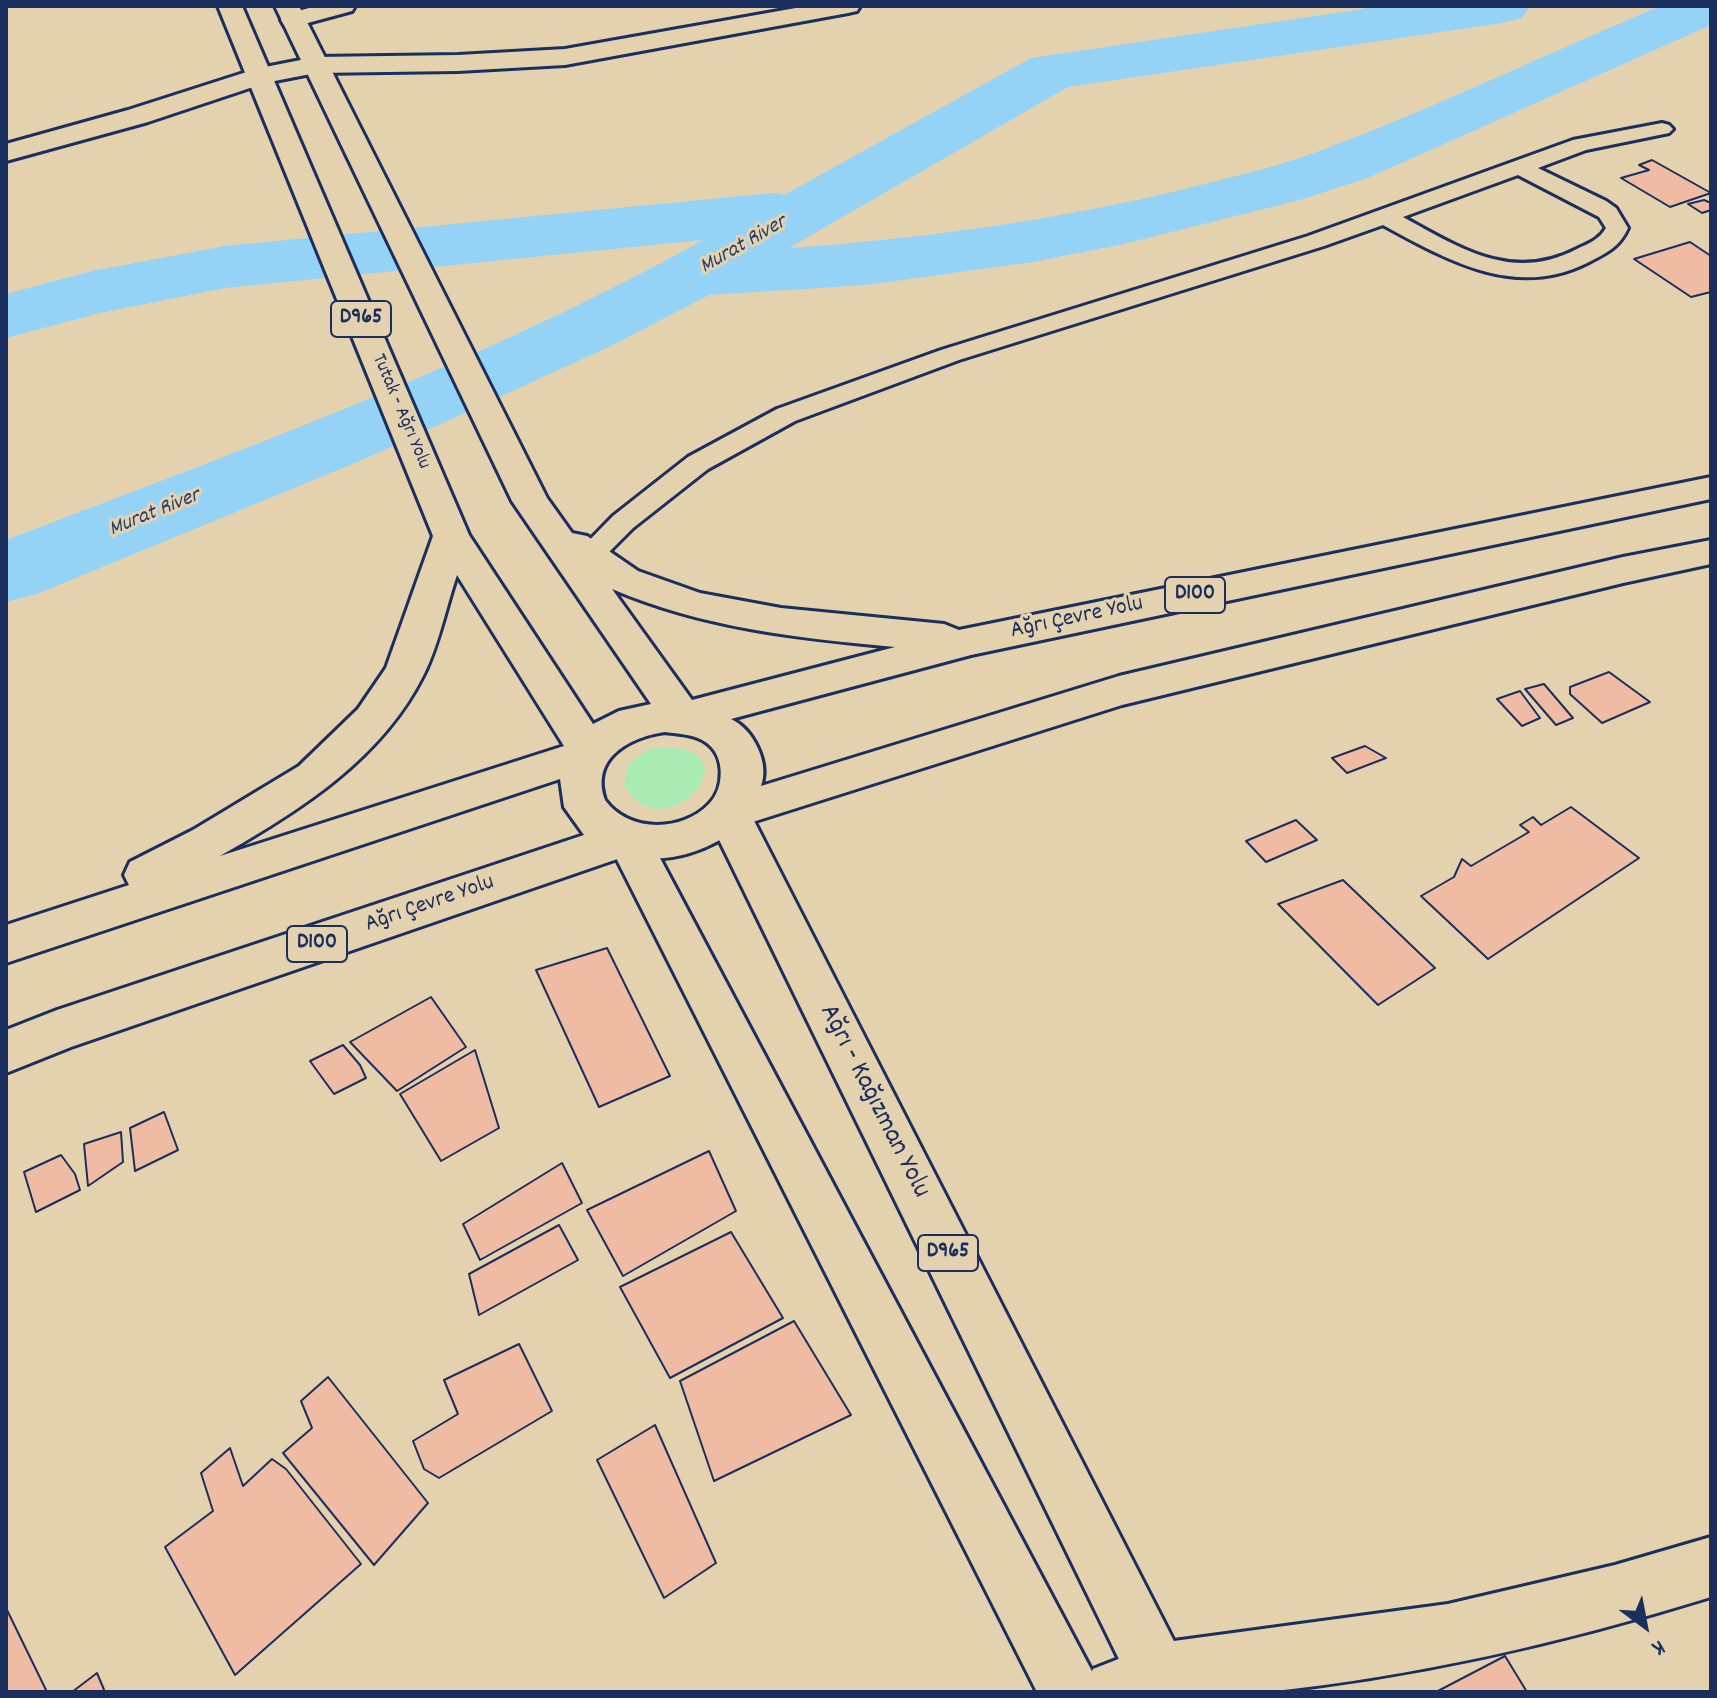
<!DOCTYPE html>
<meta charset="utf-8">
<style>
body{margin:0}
#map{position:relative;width:1717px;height:1698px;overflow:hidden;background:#e4d2af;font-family:Dekko,sans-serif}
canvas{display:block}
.frame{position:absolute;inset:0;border:8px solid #1b2f5e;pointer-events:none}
.north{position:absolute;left:1605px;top:1586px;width:80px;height:80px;-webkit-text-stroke:6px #e4d2af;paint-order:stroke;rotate:148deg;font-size:22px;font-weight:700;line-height:32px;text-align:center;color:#1b2f5e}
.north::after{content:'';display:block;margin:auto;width:28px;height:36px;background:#1b2f5e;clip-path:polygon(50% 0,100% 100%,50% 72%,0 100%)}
</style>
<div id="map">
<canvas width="1717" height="1698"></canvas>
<div class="frame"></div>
<div class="north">K</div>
</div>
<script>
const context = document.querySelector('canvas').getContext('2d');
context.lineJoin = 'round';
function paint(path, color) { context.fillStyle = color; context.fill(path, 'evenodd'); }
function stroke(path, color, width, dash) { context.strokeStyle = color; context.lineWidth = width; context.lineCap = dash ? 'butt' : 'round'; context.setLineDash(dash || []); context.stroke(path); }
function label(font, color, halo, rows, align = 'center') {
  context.font = font + ' Dekko,sans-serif'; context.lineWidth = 6; context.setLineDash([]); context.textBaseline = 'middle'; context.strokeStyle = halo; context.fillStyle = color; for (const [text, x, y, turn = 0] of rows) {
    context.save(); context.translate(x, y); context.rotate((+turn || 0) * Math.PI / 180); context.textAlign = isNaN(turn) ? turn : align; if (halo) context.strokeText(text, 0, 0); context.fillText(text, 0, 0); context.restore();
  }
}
paint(new Path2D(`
 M662 747C761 746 662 857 624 784L628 764 648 750Z`), '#aaebb4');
paint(new Path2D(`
 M1383 6H1530L1522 18 1502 23 1068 87 789 248C923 239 1055 220 1185 189 1232 177 1280 166 1325 149 1438 106 1549 53 1660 6H1711V25L1370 177 1300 200 1119 245 1033 262 866 285 709 295 611 346 362 460 37 594 6 602V540C242 450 482 363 703 240L225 288 100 313 6 338V294L92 271 225 246 773 193 784 195 1031 58Z`), '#95d3f6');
const building = new Path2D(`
 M1652 160 1711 193 1670 207 1621 178 1649 170 1639 165Z
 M1704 200 1711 203V210L1702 213 1688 204Z
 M1690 242 1711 256V292L1691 297 1634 259Z
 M1609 672 1650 702 1602 723 1570 694V687Z
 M1544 684 1573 718 1556 725 1525 689Z
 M1520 691 1540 718 1522 726 1497 699Z
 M1365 746 1386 758 1347 773 1332 758Z
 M1571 807 1639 858 1488 959 1421 896 1454 877 1462 859 1471 866 1529 832 1520 825 1533 817 1541 825Z
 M1296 820 1317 840 1266 862 1246 841Z
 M1343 880 1435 968 1378 1005 1278 904Z
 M607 948 670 1076 599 1107 536 970Z
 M431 997 466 1047 397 1091 350 1042Z
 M343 1045 360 1065 366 1078 334 1094 310 1061Z
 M475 1050 499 1128 441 1161 400 1094Z
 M164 1112 178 1150 135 1171 130 1128Z
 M121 1132 123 1162 88 1186 84 1144Z
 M709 1151 736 1211 623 1276 587 1210Z
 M61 1155 75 1174 80 1190 36 1212 24 1172Z
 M562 1163 582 1203 480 1260 463 1224Z
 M559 1225 578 1260 479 1315 469 1274Z
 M731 1232 783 1318 670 1378 620 1287Z
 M794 1321 851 1415 714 1481 680 1381Z
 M519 1344 552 1411 439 1478 424 1469 413 1441 458 1414 444 1380Z
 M328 1377 428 1503 374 1565 283 1453 312 1428 301 1401Z
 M655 1425 716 1563 664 1598 597 1460Z
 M230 1448 243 1486 272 1459 286 1469 361 1564 235 1675 165 1547 213 1511 201 1473Z
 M6 1610H7L47 1692H6Z
 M1505 1656 1527 1692H1436Z
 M97 1673 105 1692H72Z`);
paint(building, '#efbba2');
stroke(building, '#1b2f5e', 2);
const lane = new Path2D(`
 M1662 123 1669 125 1673 129 1669 133 1586 150 1538 168 1606 201 1616 208 1628 228C1619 248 1606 253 1587 263 1515 299 1447 260 1383 225L1324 246 959 360 795 421 708 469 633 528 599 562 589 565 579 562 575 555 613 516 688 457 777 409 941 350 1308 236 1573 140ZM1518 175 1599 217 1606 228C1599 240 1589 243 1577 249 1512 283 1460 248 1403 217Z`);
const street = new Path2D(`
 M316 6H355L352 11 293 27 284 25 281 20 284 15Z
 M807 6H860L857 11 848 13 565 65 458 71 316 73 259 84 250 82 246 76 250 70 316 57 458 55 565 49Z
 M1711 1537V1597C1566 1642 1418 1676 1266 1692 1208 1698 1143 1692 1084 1692L1093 1669 1159 1643 1448 1604 1615 1565Z`);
const secondary = new Path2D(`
 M259 68 268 70 272 76 268 82 148 122 6 161V144L128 110Z`);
const primary = new Path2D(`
 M728 796 743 801 750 813 1200 1692H1135L706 813 713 801Z
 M628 821 643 826 1103 1692H1037L606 838 613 826Z`);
const highway = new Path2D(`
 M218 6H242L469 535 593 724 619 711 651 704 512 501 275 6H299L547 498 572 533 587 536 638 571 700 593 781 608 944 624 959 630 1711 477V499L971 655 731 719C753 729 770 763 761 786L1119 676 1623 557 1711 540V564L1623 583 1122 705 743 825C711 849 670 866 629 855L71 1047 6 1073V1030L57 1010 584 835 564 807 560 779 6 963V925L129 885 124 875 130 862 193 830 299 766 358 709 386 668 433 536ZM457 575 564 746 220 856C299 811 382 759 424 674 439 644 446 607 457 575ZM612 589C703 628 798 638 895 647L692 700ZM665 732C679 734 695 734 707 743 725 756 725 788 709 804 682 832 629 833 605 800 590 758 630 737 665 732Z`);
stroke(lane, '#1b2f5e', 6);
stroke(street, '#1b2f5e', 6);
stroke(secondary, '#1b2f5e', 6);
stroke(primary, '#1b2f5e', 6);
stroke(highway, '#1b2f5e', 6);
paint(lane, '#e4d2af');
paint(street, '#e4d2af');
paint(secondary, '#e4d2af');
paint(primary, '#e4d2af');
paint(highway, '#e4d2af');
label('20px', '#1b2f5e', '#e4d2af', [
 ["Tutak - Ağrı Yolu",400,412,67]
]);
label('italic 22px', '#273f6d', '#e4d2af', [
 ["Murat River",744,246,-30],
 ["Murat River",155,514,-22]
]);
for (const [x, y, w] of [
 [361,319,60],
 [1195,595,60],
 [317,944,60],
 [948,1253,60]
]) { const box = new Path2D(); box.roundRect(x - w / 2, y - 18, w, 36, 6); context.fillStyle = '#e4d2af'; context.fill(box); stroke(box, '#1b2f5e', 2); }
label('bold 22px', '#1b2f5e', null, [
 ["D965",361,319],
 ["D100",1195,595],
 ["D100",317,944],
 ["D965",948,1253]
]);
label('24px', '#1b2f5e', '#e4d2af', [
 ["Ağrı Çevre Yolu",1077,619,-12],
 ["Ağrı Çevre Yolu",430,905,-19]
]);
label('28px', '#1b2f5e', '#e4d2af', [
 ["Ağrı - Kağızman Yolu",873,1102,63]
]);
</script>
